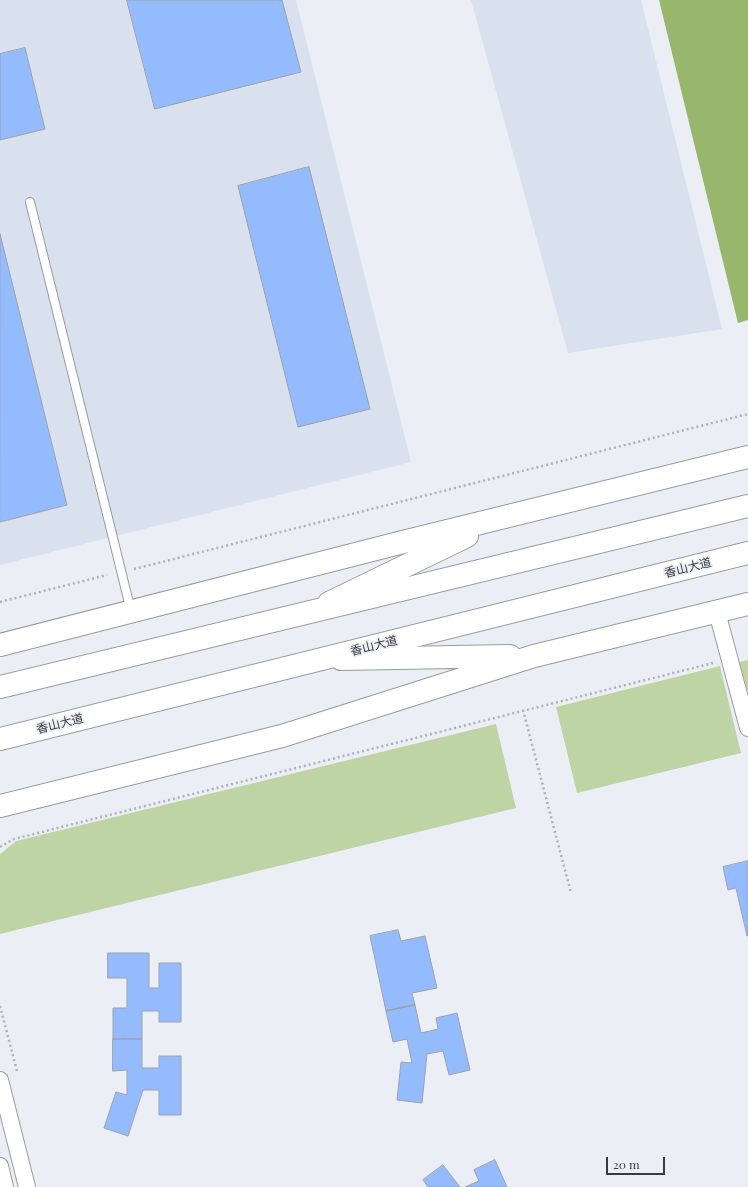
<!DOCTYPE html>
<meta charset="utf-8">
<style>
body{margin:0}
#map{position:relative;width:748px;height:1187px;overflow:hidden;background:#ebeff5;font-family:"Playfair Display",serif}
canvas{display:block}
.scale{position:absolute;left:606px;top:1157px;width:59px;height:18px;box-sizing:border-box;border:2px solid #393a3d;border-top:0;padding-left:5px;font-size:12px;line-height:14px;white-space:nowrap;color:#393a3d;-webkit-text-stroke:3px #ebeff5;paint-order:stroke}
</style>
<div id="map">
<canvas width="748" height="1187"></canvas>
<div class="scale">20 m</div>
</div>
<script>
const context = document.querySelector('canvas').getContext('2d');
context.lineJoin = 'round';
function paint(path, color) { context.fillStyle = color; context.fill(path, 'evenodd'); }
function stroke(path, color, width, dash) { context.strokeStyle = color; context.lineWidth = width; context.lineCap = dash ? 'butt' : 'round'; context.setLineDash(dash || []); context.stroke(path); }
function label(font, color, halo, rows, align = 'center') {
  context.font = font + ' "Playfair Display","Noto Sans SC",serif'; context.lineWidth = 3.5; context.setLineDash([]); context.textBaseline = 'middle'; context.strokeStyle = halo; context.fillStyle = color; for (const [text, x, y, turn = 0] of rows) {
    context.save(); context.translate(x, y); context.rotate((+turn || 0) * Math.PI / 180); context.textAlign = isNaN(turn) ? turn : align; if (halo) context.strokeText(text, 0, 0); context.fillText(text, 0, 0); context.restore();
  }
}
paint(new Path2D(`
 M0 0H296L411 462 0 565Z
 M471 0H641L722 329 568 353Z`), '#d9e1ee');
paint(new Path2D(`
 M748 660V693L739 662Z
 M720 666 741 753 577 793 556 707Z
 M496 724 516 808 0 934V854L16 841Z`), '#bfd4a5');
paint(new Path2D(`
 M659 0H748V320L738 323Z`), '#98b76d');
const building = new Path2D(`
 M127 0H282L301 72 155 109Z
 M25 48 45 129 0 140V54Z
 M309 167 370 409 298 427 238 186Z
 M0 234 67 505 0 522Z
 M748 861V936H747L736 888 728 890 723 867Z
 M398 930 401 941 425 936 437 988 412 993 415 1005 386 1011 370 936Z
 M108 953H149V988H159V963H181V1022H159V1011H142V1039H113V1008H127V978H108Z
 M415 1005 421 1033 438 1029 436 1018 457 1013 470 1070 449 1075 443 1051 427 1054 422 1103 397 1100 401 1062 412 1063 407 1039 393 1042 386 1011Z
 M113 1039H142V1068H159V1056H181V1115H159V1090H143L128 1136 104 1128 116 1092 127 1095V1070L113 1071Z
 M495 1160 507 1187H465L479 1181 474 1170Z
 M443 1165 460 1187H428L423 1180Z`);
paint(building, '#94bbfe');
stroke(building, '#9ea2a8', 1);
const lane = new Path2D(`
 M30 202 131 611`);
const street = new Path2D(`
 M717 612 748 728
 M0 1080 27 1187
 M0 1166 5 1187`);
const secondary = new Path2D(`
 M329 603 467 536
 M0 645 403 542 748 457
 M341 659 510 656
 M0 806 282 736 534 656 748 604`);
const highway = new Path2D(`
 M0 687 748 506
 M0 739 748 553`);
stroke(lane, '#979ba0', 10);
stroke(street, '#979ba0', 18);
stroke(secondary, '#979ba0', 24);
stroke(highway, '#979ba0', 24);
stroke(new Path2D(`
 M134 569 748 414
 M0 602 107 575
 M523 710 571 893
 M0 847 14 839 713 663
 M0 1006 17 1071`), '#aeb1b6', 2.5, [2, 3]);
stroke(lane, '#fff', 8);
stroke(street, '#fff', 16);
stroke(secondary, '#fff', 22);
stroke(highway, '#fff', 22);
label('12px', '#393a3d', '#ebeff5', [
 ["香山大道",688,568,-14],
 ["香山大道",374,646,-14],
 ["香山大道",60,724,-14]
]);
</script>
